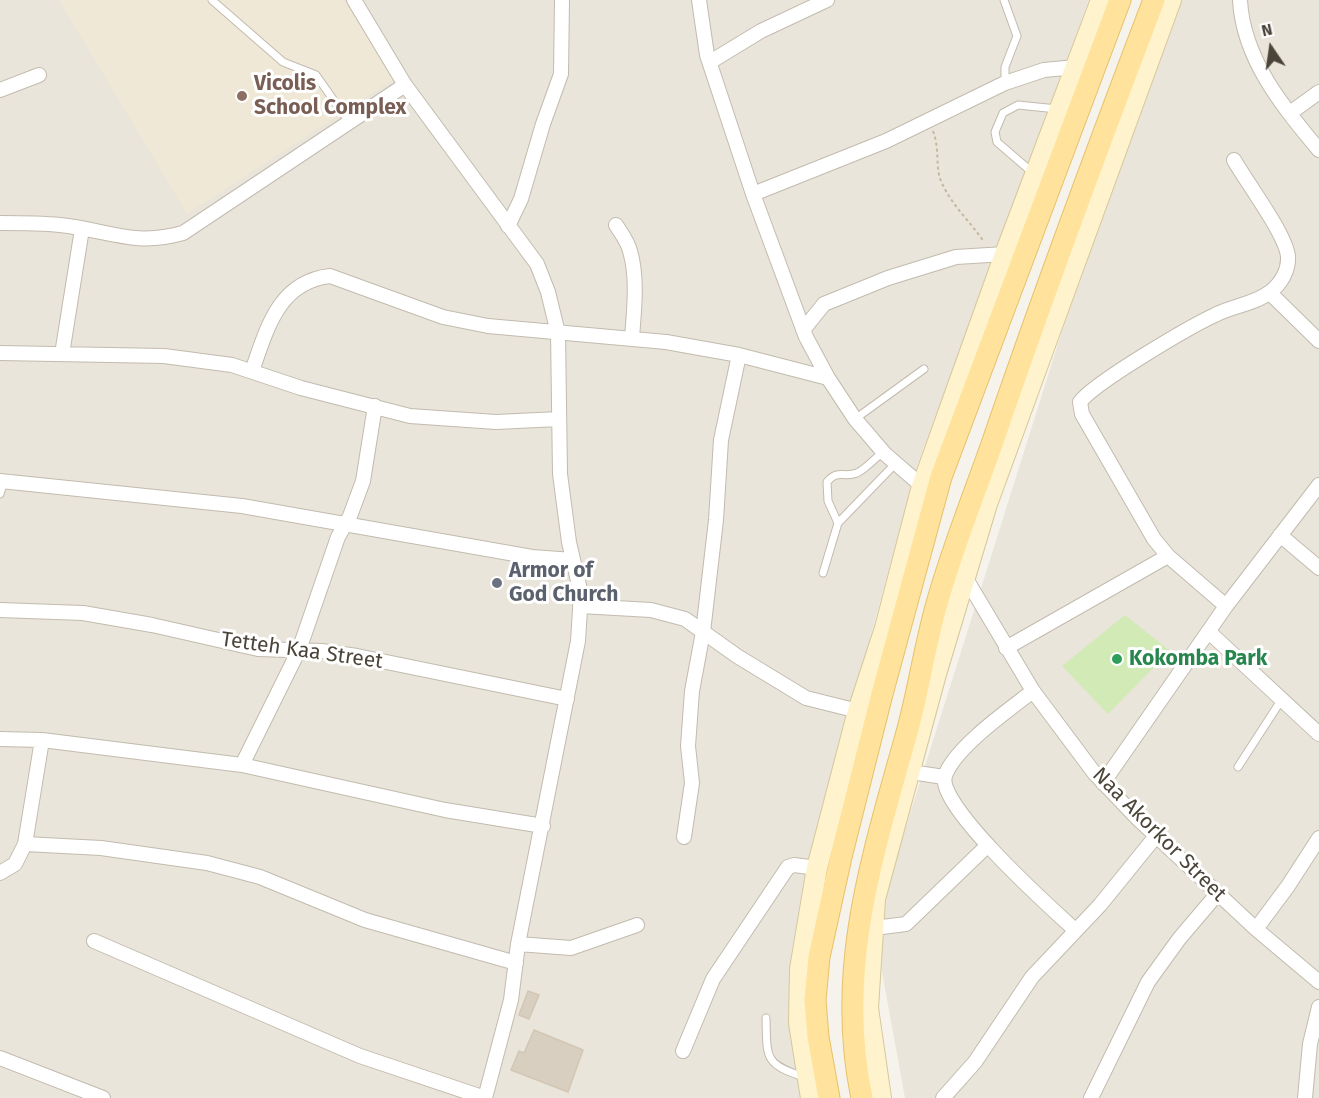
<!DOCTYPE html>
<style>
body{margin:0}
#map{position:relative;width:1319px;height:1098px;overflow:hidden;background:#f6f3ec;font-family:"Fira Sans",sans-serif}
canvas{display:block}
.north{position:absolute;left:1241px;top:18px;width:60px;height:60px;-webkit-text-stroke:4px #fff;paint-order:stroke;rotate:347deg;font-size:16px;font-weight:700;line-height:24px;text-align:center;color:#4b4439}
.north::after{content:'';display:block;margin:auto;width:21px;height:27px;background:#4b4439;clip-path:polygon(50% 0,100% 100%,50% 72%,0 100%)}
</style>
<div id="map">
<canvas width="1319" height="1098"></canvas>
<div class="north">N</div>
</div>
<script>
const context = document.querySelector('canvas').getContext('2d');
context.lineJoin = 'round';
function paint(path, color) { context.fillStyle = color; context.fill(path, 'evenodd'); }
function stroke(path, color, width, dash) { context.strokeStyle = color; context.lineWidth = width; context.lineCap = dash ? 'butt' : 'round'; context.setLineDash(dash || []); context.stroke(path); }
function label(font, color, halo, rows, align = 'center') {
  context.font = font + ' "Fira Sans",sans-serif'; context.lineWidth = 6; context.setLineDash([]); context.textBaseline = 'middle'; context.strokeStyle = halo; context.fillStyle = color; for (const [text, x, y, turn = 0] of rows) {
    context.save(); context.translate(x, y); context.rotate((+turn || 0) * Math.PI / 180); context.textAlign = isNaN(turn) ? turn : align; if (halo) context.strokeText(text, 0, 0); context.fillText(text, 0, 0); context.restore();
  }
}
paint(new Path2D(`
 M0 0H1089L918 463 809 862 804 1098H0Z
 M1181 0H1319V1098H905L874 928 1131 112Z`), '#eae5da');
paint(new Path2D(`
 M59 0H344L394 79 187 214Z`), '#efe8d6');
paint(new Path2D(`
 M1125 615 1170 651 1108 714 1062 666Z`), '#d2eab5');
const building = new Path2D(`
 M528 991 539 995 529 1019 519 1015Z
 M534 1030 583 1050 568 1092 511 1070 519 1051 524 1053Z`);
paint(building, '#d8cfc1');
stroke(building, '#d3c7b4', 1.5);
const lane = new Path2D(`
 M212 0 283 62 316 75 349 122
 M1004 0 1017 36 1005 67V83
 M1033 173 997 142 995 132 1003 113 1018 105 1057 109
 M855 419 924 369
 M0 494 4 482
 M838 523 828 501 827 482C837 469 844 478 857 473 866 469 875 458 883 452
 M823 573 838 523 896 463
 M1238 767 1282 699
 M766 1018C767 1058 764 1064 804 1077`);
const street = new Path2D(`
 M354 0 405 85 537 264 548 292 558 333 560 474 569 542 581 594 578 641 518 944 511 1000 485 1098
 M699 0 707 55 753 194 806 337 828 378 855 419 885 454 922 486
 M1240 0C1243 59 1283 107 1319 150
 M710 62 761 31 827 0
 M0 90 39 75
 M1290 113 1319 92
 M753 194 886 141 1005 83 1044 70 1076 67
 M0 223C20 223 40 223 60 225 108 230 134 247 183 233L405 85
 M616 225C621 233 628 242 630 251 638 278 634 310 632 338
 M508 226 521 199 543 124 561 74 562 0
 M1270 293 1319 341
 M803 330 824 304 888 278 956 257 1005 254
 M0 353 164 356 232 365 301 388 410 416 496 422 559 419
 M62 354 82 229
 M252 371C267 329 278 282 330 276L443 317 488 326 666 342 739 355 828 378
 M0 481 242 506 532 557 573 560
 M1280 535 1319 568
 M965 577 1033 691 1095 774 1138 819 1256 929 1319 982
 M580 606 651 610 685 619 737 656 806 698 858 711
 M1226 606 1168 556 1154 539 1082 414 1080 402C1094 383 1189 327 1215 315 1232 306 1255 304 1270 292 1281 284 1289 270 1288 256 1285 233 1247 183 1234 160
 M0 610 83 613 152 625 258 649 322 651 357 656 567 699
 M1209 632 1319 734
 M1006 648 1168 556
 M1033 691C1010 709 954 748 945 776 936 805 1051 908 1075 930
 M0 739 42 740 242 765 445 810 543 826
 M242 765 299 650 338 537 350 516 363 481 375 406
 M911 772 944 777
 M1103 783 1226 606 1319 485
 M684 837 692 783 688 746 692 691 703 632 716 520 721 440 739 355
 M25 844 101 848 207 863 260 877 365 920 516 963
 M0 873 15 864 25 844 42 740
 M874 928 906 924 988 845
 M1256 929 1288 886 1319 838
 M94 941 360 1056 485 1098
 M518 944 571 948 637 925
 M683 1051 713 979 788 867 794 865 817 868
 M0 1058 103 1098
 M943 1098 975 1062 1032 977 1100 905 1156 836
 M1091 1098 1148 982 1179 939 1218 893
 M1305 1098 1310 1044 1319 1007`);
const secondary = new Path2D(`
 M811 1098 799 1023 800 969 817 868 858 711 885 628 922 486 1005 254 1101 0
 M881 1098 868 1008 875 899 936 674 987 504 1171 0`);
const primary = new Path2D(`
 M829 1098 818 1037 815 1000 819 957 841 857 882 694 941 477 1120 0
 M862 1098C835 971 872 858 906 736 918 694 924 650 936 607 951 552 973 498 992 444 1043 295 1098 147 1154 0`);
stroke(lane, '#c2bbae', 9);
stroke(street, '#c2bbae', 16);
stroke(secondary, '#d6c79b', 22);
stroke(primary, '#e6c16a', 23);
stroke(new Path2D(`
 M933 131C940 149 935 167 941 181 951 205 970 221 984 242`), '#c4b79f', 2, [3, 3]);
stroke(lane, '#fff', 7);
stroke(street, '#fff', 14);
stroke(secondary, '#fff3cd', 20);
stroke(primary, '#ffe39c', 21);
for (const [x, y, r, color] of [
 [242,96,6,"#8d6e63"],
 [497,583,6,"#6b7280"],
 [1117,659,6,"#2e9e5b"]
]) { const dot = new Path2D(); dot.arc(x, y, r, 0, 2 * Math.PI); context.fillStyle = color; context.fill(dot); stroke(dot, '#fff', 2); }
label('bold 21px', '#785e54', '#fff', [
 ["Vicolis",254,84],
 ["School Complex",254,108]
], 'left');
label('bold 21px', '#5b616d', '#fff', [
 ["Armor of",509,571],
 ["God Church",509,595]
], 'left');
label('21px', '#4b4439', '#fff', [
 ["Tetteh Kaa Street",302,651,8],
 ["Naa Akorkor Street",1159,835,45]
]);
label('bold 21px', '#27864d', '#fff', [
 ["Kokomba Park",1129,659]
], 'left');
</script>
